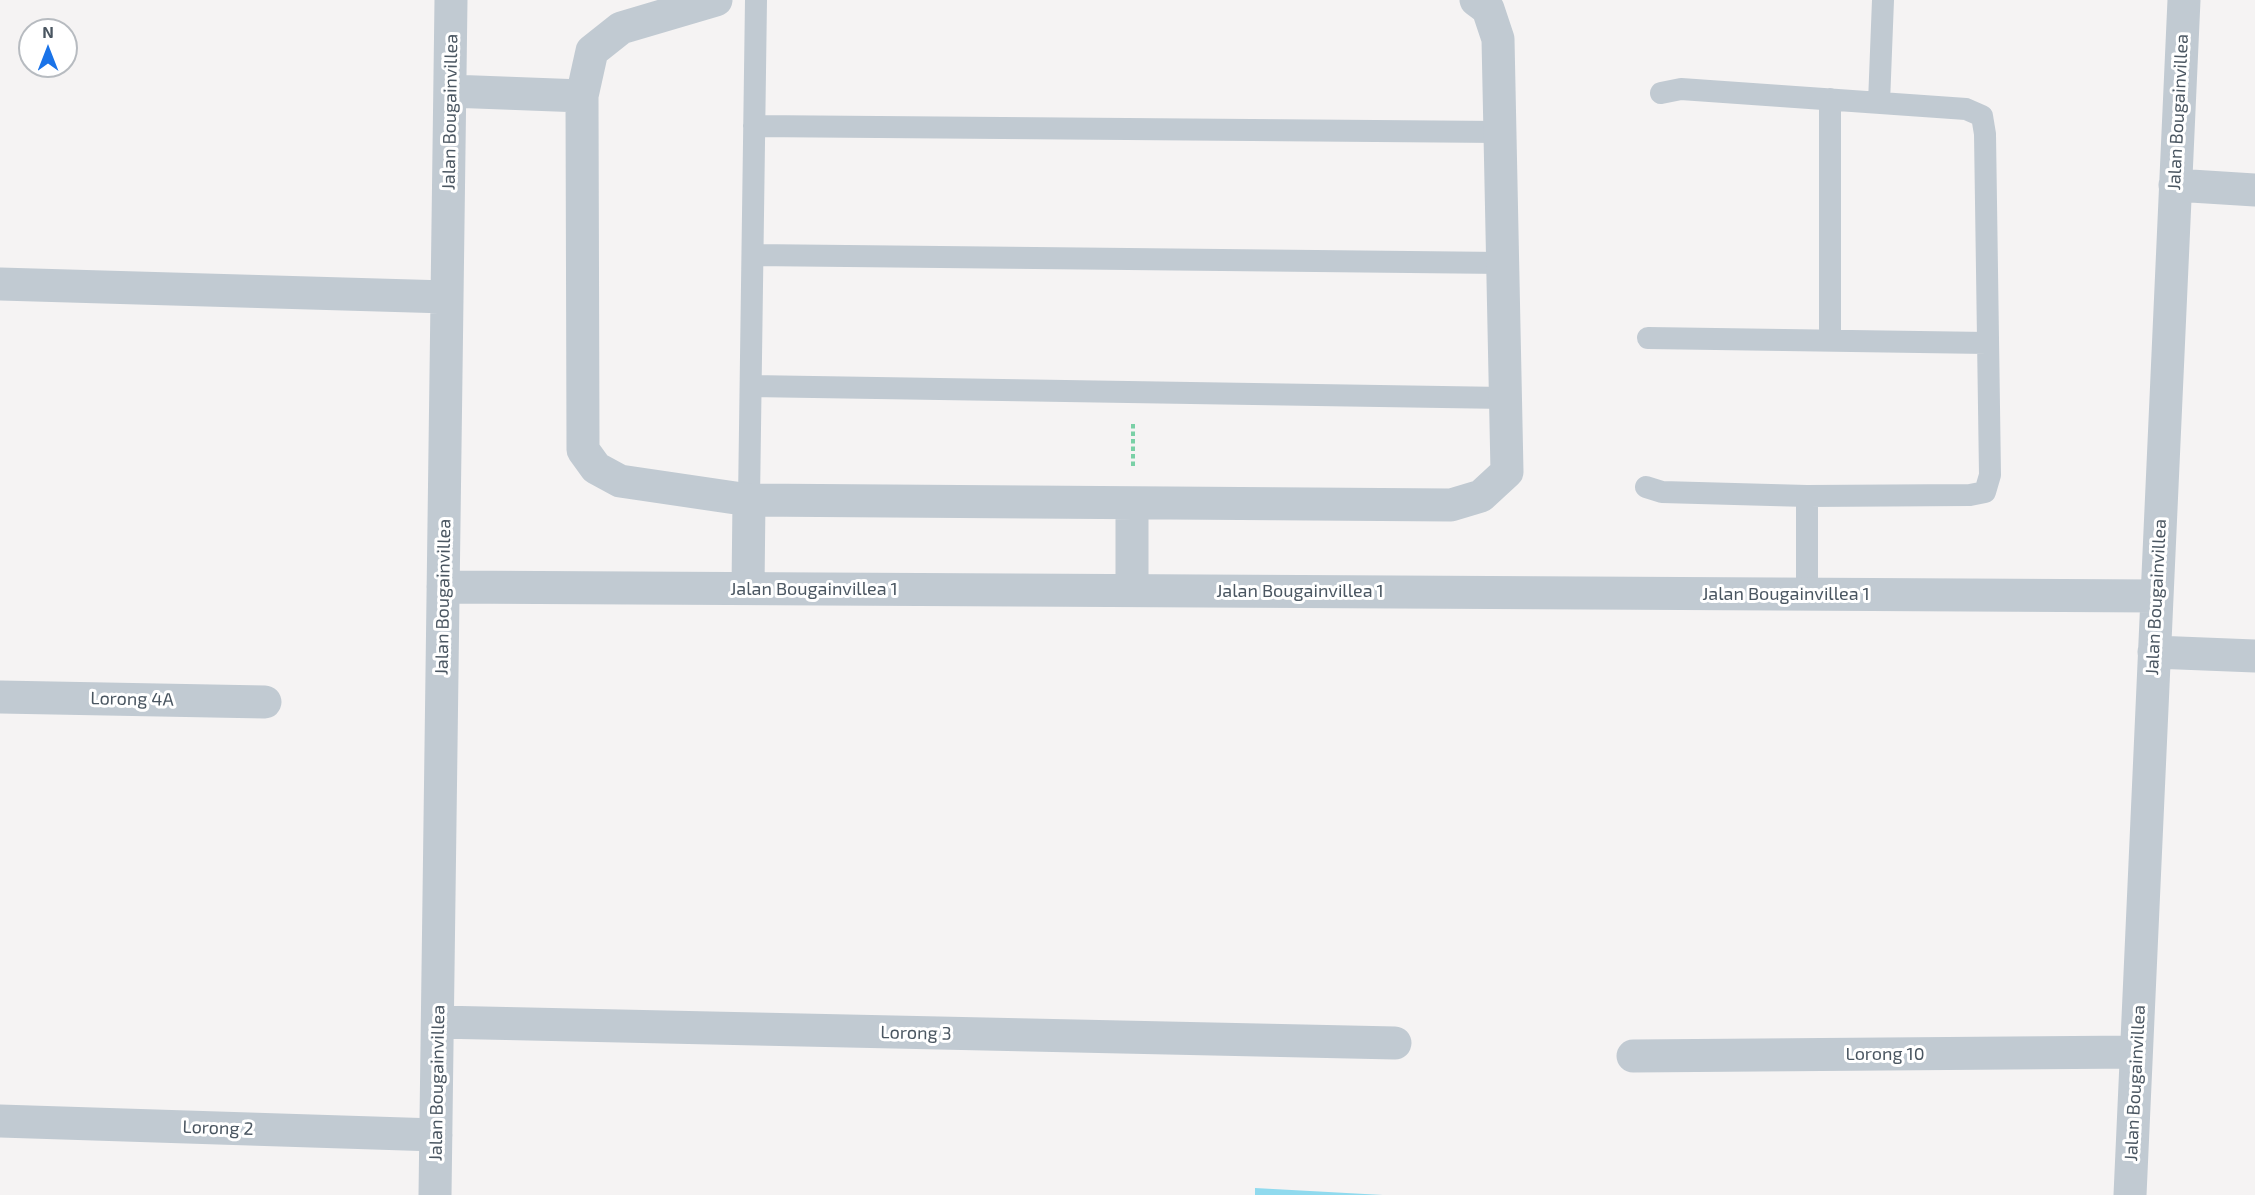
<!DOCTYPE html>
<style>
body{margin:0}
#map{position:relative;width:2255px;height:1195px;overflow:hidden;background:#f5f3f3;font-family:"Exo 2",sans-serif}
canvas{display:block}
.north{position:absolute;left:18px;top:18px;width:60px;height:60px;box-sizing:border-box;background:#fff;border:2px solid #b7bbc0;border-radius:50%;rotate:0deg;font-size:16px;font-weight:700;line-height:24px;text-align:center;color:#4a5661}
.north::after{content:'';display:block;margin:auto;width:21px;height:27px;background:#1a73e8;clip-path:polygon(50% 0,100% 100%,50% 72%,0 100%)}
</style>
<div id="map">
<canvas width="2255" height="1195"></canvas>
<div class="north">N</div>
</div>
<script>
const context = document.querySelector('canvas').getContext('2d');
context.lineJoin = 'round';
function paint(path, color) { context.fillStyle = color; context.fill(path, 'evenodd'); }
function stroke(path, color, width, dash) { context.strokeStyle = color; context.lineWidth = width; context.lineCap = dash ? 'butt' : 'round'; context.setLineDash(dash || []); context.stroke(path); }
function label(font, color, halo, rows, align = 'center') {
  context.font = font + ' "Exo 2",sans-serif'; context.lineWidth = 6; context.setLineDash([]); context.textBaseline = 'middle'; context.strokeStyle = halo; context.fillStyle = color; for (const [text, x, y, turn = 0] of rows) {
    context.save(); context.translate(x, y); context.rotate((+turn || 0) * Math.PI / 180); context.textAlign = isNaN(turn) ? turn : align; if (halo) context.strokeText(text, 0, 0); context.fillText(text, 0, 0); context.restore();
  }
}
paint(new Path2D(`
 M1255 1188 1383 1195H1255Z`), '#90daee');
stroke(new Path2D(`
 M1133 466V422`), '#7ad0a6', 4, [4.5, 3]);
stroke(new Path2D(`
 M1830 99V340
 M1879 103 1883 0
 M754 126 1500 132
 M753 255 1503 263
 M1648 338 1987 343
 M751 386 1505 398
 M1646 487 1662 492 1807 496 1970 495 1985 492 1990 475 1985 134 1982 116 1966 109 1681 89 1661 93
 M1807 496V594
 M749 500 756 0`), '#c1cad2', 22);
stroke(new Path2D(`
 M716 0 621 28 592 51 582 96 583 450 596 468 620 481 749 500 1451 505 1481 496 1507 472 1498 39 1488 9 1476 0
 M450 91 582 96
 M2175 185 2255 190
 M0 284 447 297
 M443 587 2157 596
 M748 588 749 500
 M1132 590V503
 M2154 652 2255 656
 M0 697 265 702
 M438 1022 1395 1043
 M1633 1056 2136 1052
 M0 1121 436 1135
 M435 1195 451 0
 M2130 1195 2184 0`), '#c1cad2', 33);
label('18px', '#4a5661', '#fff', [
 ["Jalan Bougainvillea",450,112,-89],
 ["Jalan Bougainvillea",2178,112,-87],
 ["Jalan Bougainvillea 1",814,589],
 ["Jalan Bougainvillea 1",1300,591],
 ["Jalan Bougainvillea 1",1786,594],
 ["Jalan Bougainvillea",443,597,-89],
 ["Jalan Bougainvillea",2156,597,-87],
 ["Lorong 4A",132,699,1],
 ["Lorong 3",916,1033,1],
 ["Lorong 10",1885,1054],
 ["Jalan Bougainvillea",437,1083,-89],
 ["Jalan Bougainvillea",2135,1083,-87],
 ["Lorong 2",218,1128,2]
]);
</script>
